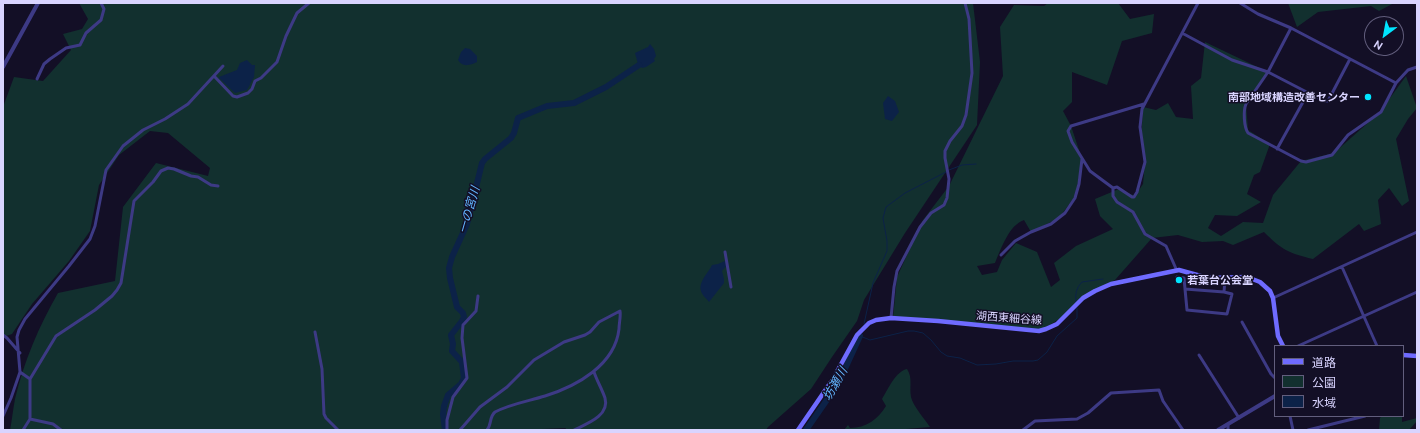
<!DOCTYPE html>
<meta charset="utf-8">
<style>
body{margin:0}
#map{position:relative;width:1420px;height:433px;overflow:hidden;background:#130f26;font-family:Ubuntu,"Noto Sans JP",sans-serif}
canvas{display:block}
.frame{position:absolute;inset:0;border:4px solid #d9d4ff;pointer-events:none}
.legend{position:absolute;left:1274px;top:345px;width:130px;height:72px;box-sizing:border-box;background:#130f26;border:1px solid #625e7d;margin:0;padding:5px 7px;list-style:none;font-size:12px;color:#d9d4ff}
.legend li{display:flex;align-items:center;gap:8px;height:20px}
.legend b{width:20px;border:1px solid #625e7d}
.north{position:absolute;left:1364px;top:16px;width:40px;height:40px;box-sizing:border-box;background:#130f26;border:1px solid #625e7d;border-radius:50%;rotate:212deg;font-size:11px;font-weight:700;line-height:16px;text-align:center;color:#d9d4ff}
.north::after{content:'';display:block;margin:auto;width:14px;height:18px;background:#00e5ff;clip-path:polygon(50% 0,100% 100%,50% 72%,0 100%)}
</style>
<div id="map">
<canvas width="1420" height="433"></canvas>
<div class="frame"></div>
<ul class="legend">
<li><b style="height:5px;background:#6f6bff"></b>道路</li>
<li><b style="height:11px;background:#12302f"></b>公園</li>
<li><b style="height:11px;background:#0c2248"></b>水域</li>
</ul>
<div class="north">N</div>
</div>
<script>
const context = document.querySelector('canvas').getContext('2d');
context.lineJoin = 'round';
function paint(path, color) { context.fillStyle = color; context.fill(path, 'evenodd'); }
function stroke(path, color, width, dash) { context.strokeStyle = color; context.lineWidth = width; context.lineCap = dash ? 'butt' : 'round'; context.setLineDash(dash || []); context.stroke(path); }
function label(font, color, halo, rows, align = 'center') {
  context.font = font + ' Ubuntu,"Noto Sans JP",sans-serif'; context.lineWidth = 3; context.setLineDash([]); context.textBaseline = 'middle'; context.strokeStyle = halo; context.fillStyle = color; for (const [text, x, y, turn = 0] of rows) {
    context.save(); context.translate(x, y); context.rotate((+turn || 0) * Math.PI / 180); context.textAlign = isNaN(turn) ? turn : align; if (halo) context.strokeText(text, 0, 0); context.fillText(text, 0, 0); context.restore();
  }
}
paint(new Path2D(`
 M79 3H973L980 62 977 125 905 233 864 300 857 321 832 357 811 389 768 427 766 430H565L566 428 518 430H10C12 420 13 409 15 399 24 361 39 326 58 293L115 281 123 207 156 163 208 176 210 168 168 133 150 131 119 155 99 185 90 231 69 261 32 304 12 334 3 337V107L14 77 43 81 71 50 63 34 82 29 88 19Z
 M1048 3H1118L1130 19 1154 14 1152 33 1122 41 1107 85 1072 72V102L1063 111 1071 126 1082 159 1076 195 1059 218 1031 232 1024 220C1009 225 1001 249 995 263L977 266 982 275 997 272 1002 260 1016 243 1037 252 1051 287 1060 280 1054 263 1076 246 1113 229 1100 216 1095 199 1119 189 1135 196 1143 184 1145 162 1141 141 1143 107 1156 110 1168 103 1176 117 1193 119 1191 86 1201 78 1205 42 1268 72 1246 104 1248 130 1270 144 1260 172 1254 175 1247 194 1261 202 1237 216 1215 215 1208 228 1221 236 1243 222 1263 223 1273 195 1301 161 1334 153 1379 113 1406 76 1417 108 1408 119 1396 139 1409 201 1402 206 1389 188 1378 200 1381 224 1364 231 1359 224 1313 259C1288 253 1282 250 1264 232L1233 245 1223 241 1202 242 1178 235 1152 238 1115 280 1095 291 1067 314 1042 330 893 318 897 277 923 220 949 186 1003 76 1000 27 1014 5 1044 6Z
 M1288 3H1394L1379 11 1371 6 1318 12 1297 27Z
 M907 369C913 378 909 387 911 397 913 406 924 418 930 427L906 429 905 430H844L848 425 850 428C866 428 878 419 886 406L882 399C888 389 896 371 907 369Z
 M1382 416H1402V422L1417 418V421L1409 430H1379L1380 418Z`), '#12302f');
paint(new Path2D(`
 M650 44 654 49 656 56 654 59 655 61 646 67 642 68 638 64 635 53 648 47Z
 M465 48 470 49 477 56V62C470 65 463 68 458 60L461 52Z
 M247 60 252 65H255L254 77 247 90 235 93 219 78V77L237 70 240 63Z
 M888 96 895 101 899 112 892 121 885 119 883 103Z
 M725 261 727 265 722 271 724 279V283L709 302C707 299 702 295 701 291 698 282 709 272 712 265L718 264Z`), '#0c2248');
stroke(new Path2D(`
 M949 170 962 165 976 164
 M1076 302C1075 295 1076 288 1082 282L1103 279
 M864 324 873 283 887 251V241L883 218 886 207 905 193 946 172
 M862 333 860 336 870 340 908 331H914L923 333 931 340 941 352 947 356 960 358 977 365 996 364 1013 361H1033L1038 360 1047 352 1057 336 1077 318V308`), '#0c2248', 1);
stroke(new Path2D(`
 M445 430 443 414 444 406 448 395 461 384 464 378 462 362 452 351 453 344 451 335 462 321 464 317 463 313 457 307 450 278 449 268 452 257 467 224 482 163 485 159 511 138 514 133 518 118 547 106 574 103 606 87 639 65
 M806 430 838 384 860 336`), '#0c2248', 6);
stroke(new Path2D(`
 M1240 3 1258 14 1291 28 1396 83
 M1291 28 1268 72 1246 104C1243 111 1244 127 1248 133L1301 161 1306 162 1332 155 1348 135 1381 112 1396 83 1408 70 1417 67
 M1182 33 1232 60 1268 72 1324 101H1328L1350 59
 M214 76 233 96 237 97 248 93 252 89 255 81 261 78 277 62 286 36 297 13 309 3
 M37 79 44 64 50 59 66 48 80 45 86 33 101 20 104 9 101 3
 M1144 104 1071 126 1068 131 1072 142 1090 171 1113 188 1117 187 1132 197H1134L1137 192 1145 162 1140 127 1142 109 1198 3
 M1277 149 1308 93
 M1113 188V196L1117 202 1133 212 1145 234 1166 246 1177 271
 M725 252 731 287
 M1001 255 1015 241 1031 232 1051 224 1065 213 1075 198 1079 184 1082 159
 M1342 267 1377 346
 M1177 277 1184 278 1185 289
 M1185 289 1224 292 1232 294 1227 314 1187 310Z
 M1224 292 1225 279
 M1273 298 1417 232
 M891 318 894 287 897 271 920 227 931 213 944 205 947 198 949 179 945 158V151L950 141 962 126 966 115 972 73 969 19 965 3
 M1242 322 1271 374 1275 378
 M315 332 322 369 324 414 326 418 338 430
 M3 335 7 338 20 353
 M1298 346 1417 292
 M1199 355 1239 418
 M20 372 30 379
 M3 416 11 398 20 372 17 337 19 330 25 319 69 266 90 239 95 226 106 170 123 146 143 130 165 119 188 104 223 66
 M1290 416 1293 430
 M30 419 53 424 61 430
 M1228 424V430
 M23 430 30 419V379L56 336 95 310 112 296 117 290 121 283 134 201 153 182 161 171 168 168 174 169 191 176 198 177 211 185 218 186
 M447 430V420L453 397 467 378 462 338 463 325 476 311 478 296
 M460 430 480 407 507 387 534 360 564 342 585 335 590 332 599 322 620 311C621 316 619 323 619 329 615 365 577 386 545 396 529 401 510 404 495 412 489 417 492 424 487 430
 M574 430C586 424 610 416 605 398 602 389 597 381 594 372
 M1023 430 1035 421 1077 419 1088 413 1111 393 1159 390 1163 401 1183 430
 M1308 430 1365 416`), '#3d3a85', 3);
stroke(new Path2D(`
 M3 67 38 3
 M1218 430 1275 396`), '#3d3a85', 4);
stroke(new Path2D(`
 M1403 355 1417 356
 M798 430 833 379 857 335 869 323 876 320 891 318 938 321 1039 331 1046 329 1057 324 1083 298 1095 291 1111 284 1179 270 1208 278 1247 277 1260 282 1270 291 1273 298 1278 336 1283 346`), '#6f6bff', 4.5);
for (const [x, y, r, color] of [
 [1368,97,4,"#00e5ff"],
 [1179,280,4,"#00e5ff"]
]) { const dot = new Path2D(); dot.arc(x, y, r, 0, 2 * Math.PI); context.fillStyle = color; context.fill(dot); stroke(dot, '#130f26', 1.5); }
label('bold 11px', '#d9d4ff', '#130f26', [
 ["南部地域構造改善センター",1360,97],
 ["若葉台公会堂",1187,280,"left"]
], 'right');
label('11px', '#d9d4ff', '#130f26', [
 ["湖西東細谷線",1009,318,4]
]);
label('italic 12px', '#62b6ff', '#130f26', [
 ["一の宮川",469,210,-74],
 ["坊瀬川",835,384,-60]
]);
</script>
